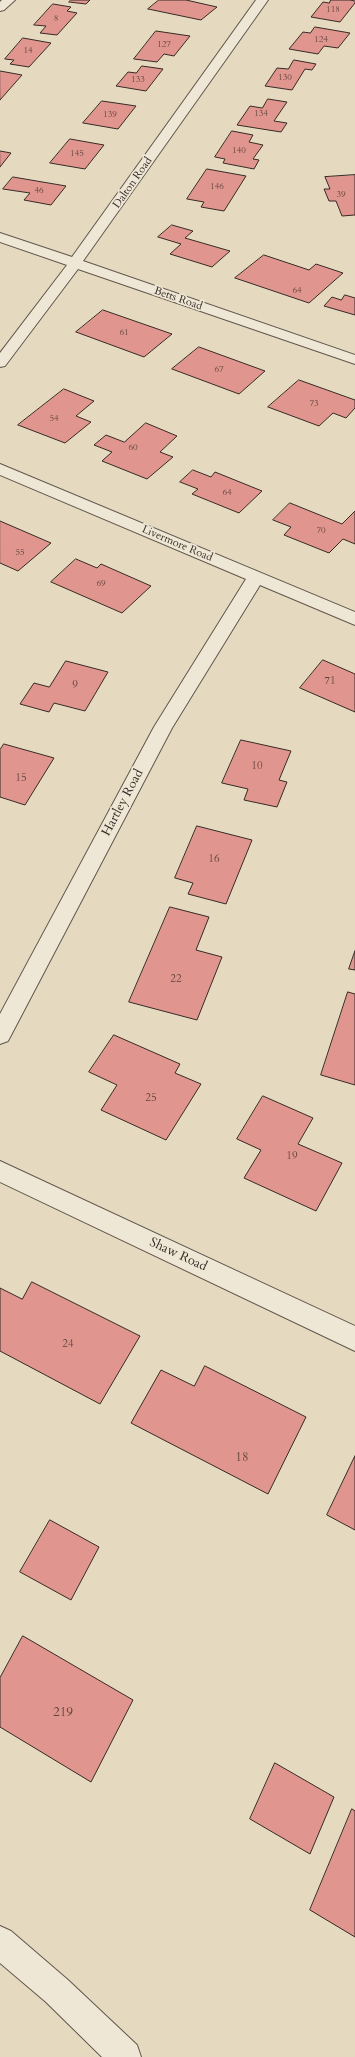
<!DOCTYPE html>
<style>
body{margin:0}
canvas{display:block;background:#e5dac0}
</style>
<canvas width="355" height="2057"></canvas>
<script>
const context = document.querySelector('canvas').getContext('2d');
context.lineJoin = 'round';
function paint(path, color) { context.fillStyle = color; context.fill(path, 'evenodd'); }
function stroke(path, color, width, dash) { context.strokeStyle = color; context.lineWidth = width; context.lineCap = dash ? 'butt' : 'round'; context.setLineDash(dash || []); context.stroke(path); }
function label(font, color, halo, rows, align = 'center') {
  context.font = font + ' Cardo,serif'; context.lineWidth = 3.5; context.setLineDash([]); context.textBaseline = 'middle'; context.strokeStyle = halo; context.fillStyle = color; for (const [text, x, y, turn = 0] of rows) {
    context.save(); context.translate(x, y); context.rotate((+turn || 0) * Math.PI / 180); context.textAlign = isNaN(turn) ? turn : align; if (halo) context.strokeText(text, 0, 0); context.fillText(text, 0, 0); context.restore();
  }
}
const building = new Path2D(`
 M71 0H90L86 4 69 2Z
 M159 0H186L217 7 201 20 148 9Z
 M331 0H350L355 1V3L340 22 311 17 323 2 329 3Z
 M53 4 71 7 67 11 77 13 57 35 40 33 46 26 34 25Z
 M315 27 350 33 338 48 324 46 318 54 289 49 303 32 310 33Z
 M156 31 190 36 174 56 164 54 157 62 134 59Z
 M23 38 51 43 29 67 10 64 14 60 5 59Z
 M294 60 316 64 312 70 305 69 292 90 265 86 277 68 288 69Z
 M142 66 163 69 146 91 116 86 128 72 136 73Z
 M0 71 22 75 0 100Z
 M268 99 287 102 274 121 287 123 281 132 237 125 250 106 262 108Z
 M102 101 136 106 118 129 83 123Z
 M232 131 253 135 249 142 263 145 253 159 259 160 254 169 223 163 225 159 215 157Z
 M70 139 104 145 85 169 50 163Z
 M0 151 11 153 0 167Z
 M207 169 246 176 224 211 201 207 204 202 187 199Z
 M355 175V215L342 216 336 201H329L324 189H330L325 177Z
 M13 177 66 186 51 205 24 200 30 193 3 189Z
 M172 225 193 231 185 238 230 251 212 267 170 254 181 244 158 237Z
 M264 255 309 270 316 264 343 273 309 303 235 278Z
 M345 295 355 298V315L324 306 332 297 341 300Z
 M103 310 172 334 144 357 76 332Z
 M199 347 265 371 239 394 172 369Z
 M299 380 355 400V408L346 418 333 413 319 426 268 407Z
 M64 389 94 401 76 416 91 422 65 443 18 425Z
 M146 423 177 436 160 452 173 457 147 479 102 461 112 452 94 445 106 435 124 442Z
 M193 470 211 477 215 472 262 491 239 513 192 494 198 489 180 482Z
 M290 503 342 524 355 511V544L343 539 329 553 284 535 291 527 273 520Z
 M0 521 51 543 18 571 0 563Z
 M76 559 97 568 101 564 151 586 122 613 51 582Z
 M323 660 355 674V712L300 688Z
 M66 661 108 672 85 711 54 703 49 712 20 704 34 683 49 687Z
 M241 740 291 751 279 780 287 782 277 807 244 800 248 789 222 783Z
 M4 744 54 758 25 805 0 797V750Z
 M197 826 252 840 226 904 188 894 193 883 175 878Z
 M170 907 209 917 196 950 222 957 197 1020 129 1002Z
 M355 951V970L349 969Z
 M348 992 355 994V1085L321 1075Z
 M114 1035 180 1064 175 1073 201 1084 166 1140 101 1110 117 1085 89 1072Z
 M263 1096 313 1118 298 1144 342 1163 316 1211 244 1178 261 1150 237 1139Z
 M32 1282 140 1336 100 1404 0 1351V1288L22 1299Z
 M205 1366 306 1417 268 1494 131 1423 161 1370 194 1386Z
 M355 1456V1530L327 1515Z
 M50 1520 99 1547 71 1600 20 1572Z
 M23 1636 133 1700 91 1782 0 1727V1678Z
 M275 1763 334 1797 310 1854 250 1819Z
 M352 1809 355 1811V1937L310 1910Z`);
paint(building, '#e0968f');
stroke(building, '#372a24', 1);
const minor = new Path2D(`
 M2 0H15L4 10 0 11V2Z
 M256 0H268L83 261 355 355V364L78 269 5 366 0 367V353L67 265 0 242V233L72 257Z
 M0 464 355 612V625L260 585 172 728 8 1041 0 1044V1014L154 727 246 579 0 475Z
 M0 1161 355 1326V1351L0 1182Z`);
const tertiary = new Path2D(`
 M0 1926 11 1931 68 1980 137 2045 141 2057H102L46 2002 0 1963Z`);
stroke(minor, '#62564b', 2);
stroke(tertiary, '#62564b', 2);
paint(minor, '#eee7d6');
paint(tertiary, '#eee7d6');
label('9px', '#61453f', null, [
 ["118",333,10],
 ["8",56,19],
 ["124",321,40],
 ["127",164,45],
 ["14",28,51],
 ["130",285,78],
 ["133",138,80],
 ["134",261,114],
 ["139",110,115],
 ["140",239,151],
 ["145",77,154],
 ["146",217,187],
 ["46",39,191],
 ["39",341,195],
 ["64",297,291],
 ["61",124,333],
 ["67",219,370],
 ["73",314,404],
 ["54",54,419],
 ["60",133,448],
 ["64",227,493],
 ["70",321,531],
 ["55",20,553],
 ["69",101,584]
]);
label('11px', '#372a24', '#eee7d6', [
 ["Dalton Road",133,183,-55],
 ["Betts Road",178,299,19],
 ["Livermore Road",177,544,23]
]);
label('11px', '#61453f', null, [
 ["71",330,681],
 ["9",75,685],
 ["10",257,766],
 ["15",21,778],
 ["16",214,859],
 ["22",176,979],
 ["25",151,1098],
 ["19",292,1156],
 ["24",68,1344]
]);
label('13px', '#372a24', '#eee7d6', [
 ["Hartley Road",123,803,-62],
 ["Shaw Road",178,1255,25]
]);
label('13px', '#61453f', null, [
 ["18",242,1458],
 ["219",63,1713]
]);
</script>
